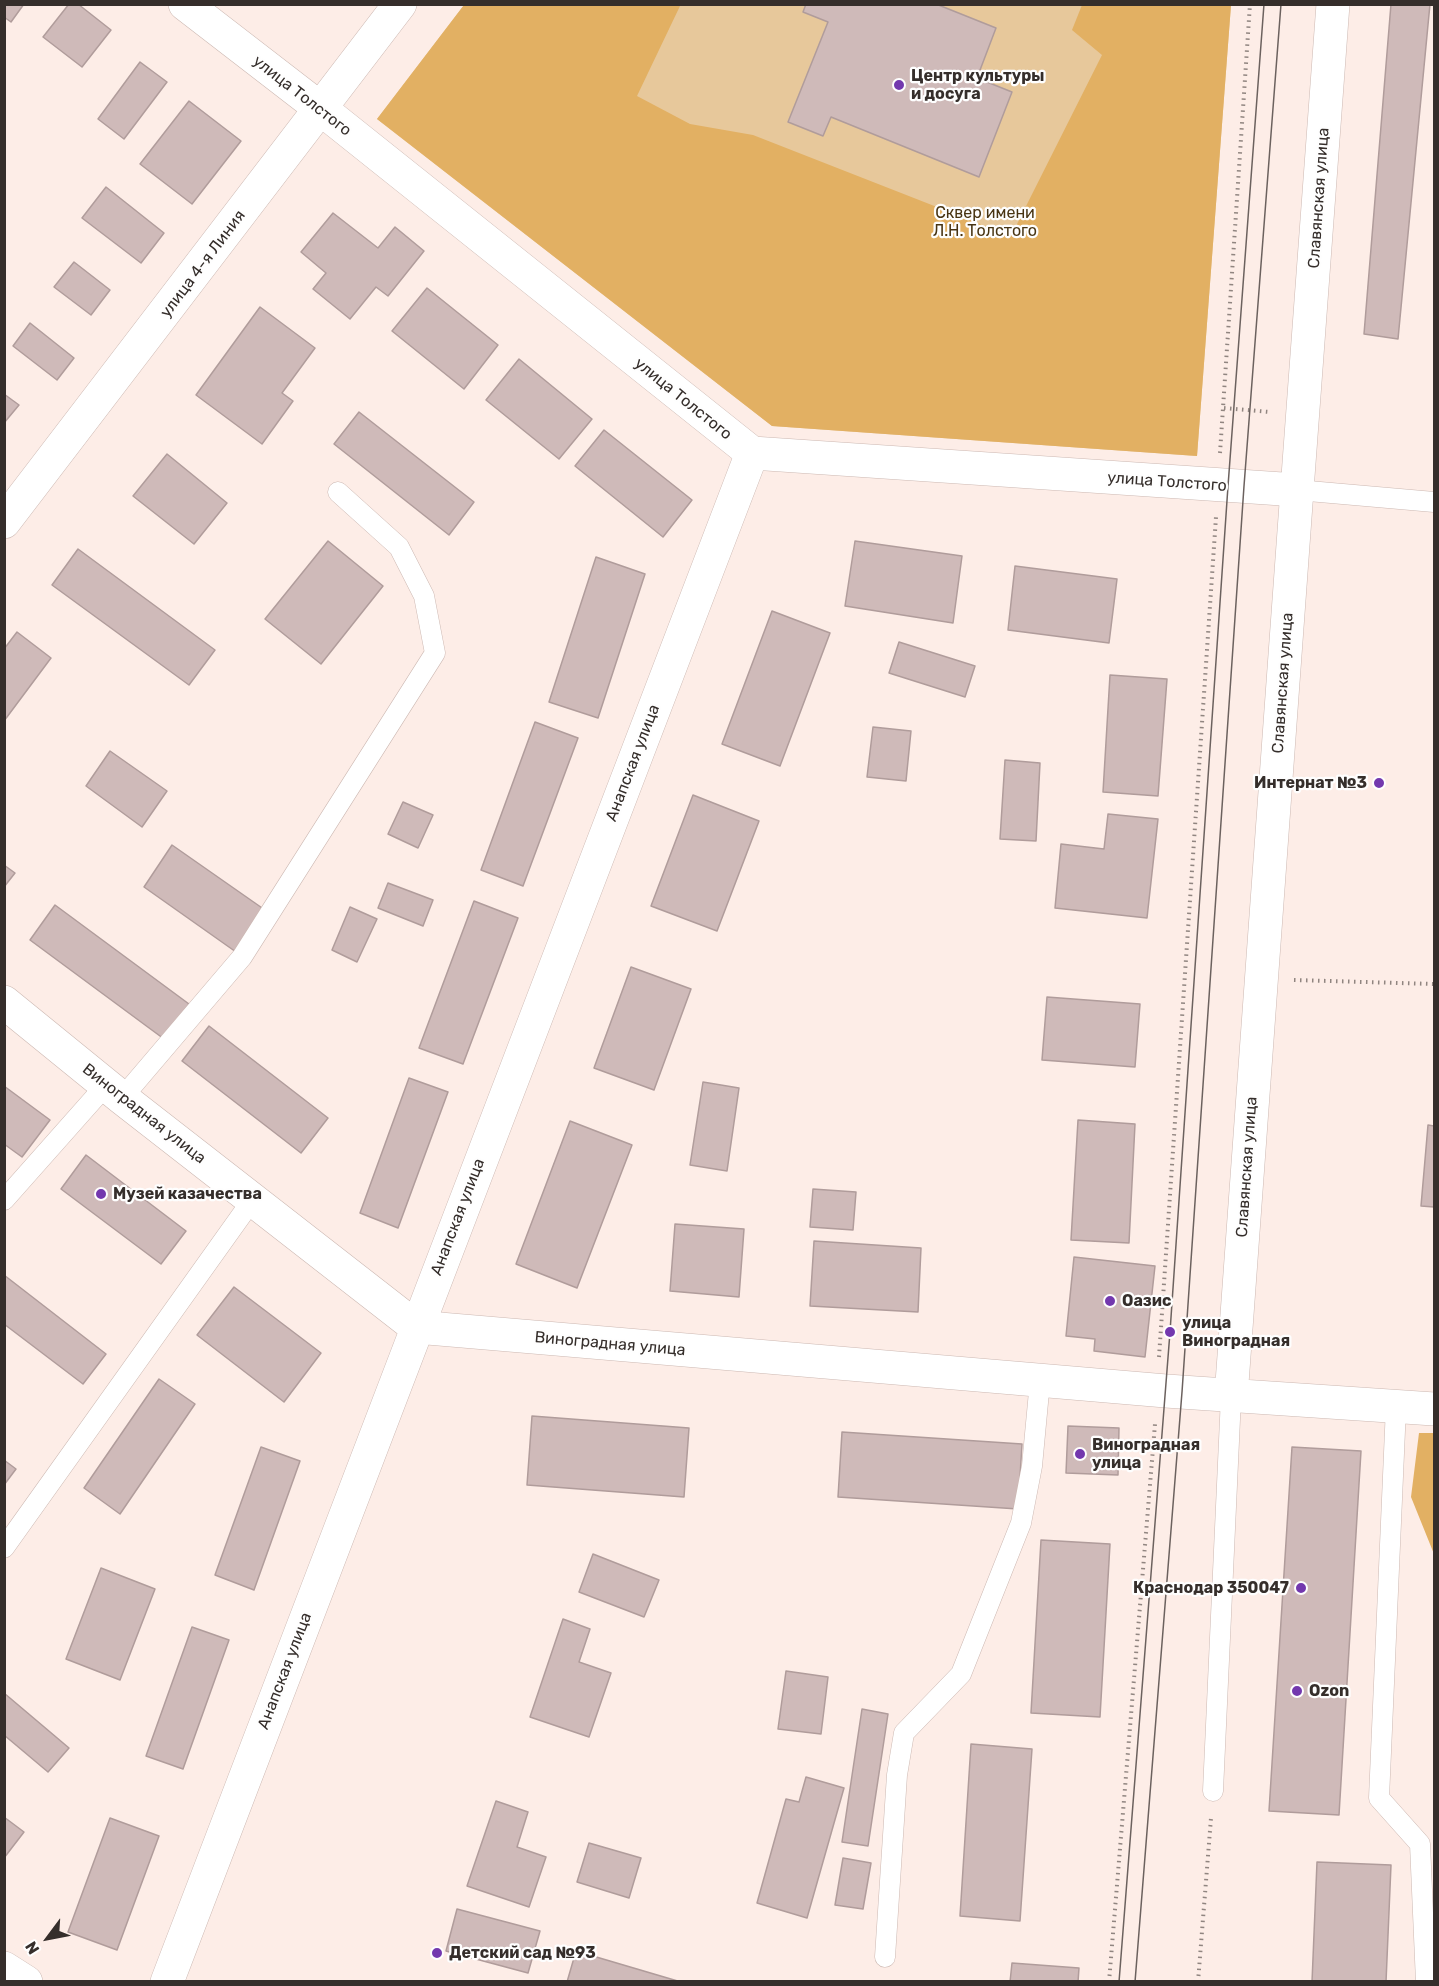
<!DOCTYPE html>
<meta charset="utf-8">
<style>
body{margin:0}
#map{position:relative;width:1439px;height:1986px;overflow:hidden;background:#fdede7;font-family:Rubik,sans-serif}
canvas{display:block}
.frame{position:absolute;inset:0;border:6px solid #352e2b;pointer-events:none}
.north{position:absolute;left:18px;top:1908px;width:60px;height:60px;-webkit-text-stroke:4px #fefefe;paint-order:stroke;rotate:238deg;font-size:16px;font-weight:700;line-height:24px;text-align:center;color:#352e2b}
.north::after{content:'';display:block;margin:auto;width:21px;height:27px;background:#352e2b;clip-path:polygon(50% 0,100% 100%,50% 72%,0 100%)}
</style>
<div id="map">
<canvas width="1439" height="1986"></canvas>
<div class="frame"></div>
<div class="north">N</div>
</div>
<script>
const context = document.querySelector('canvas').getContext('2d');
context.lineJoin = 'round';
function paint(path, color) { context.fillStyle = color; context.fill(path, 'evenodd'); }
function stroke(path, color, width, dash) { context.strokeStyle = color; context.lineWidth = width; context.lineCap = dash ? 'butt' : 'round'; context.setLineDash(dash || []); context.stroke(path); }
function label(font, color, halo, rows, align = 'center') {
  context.font = font + ' Rubik,sans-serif'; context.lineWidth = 4.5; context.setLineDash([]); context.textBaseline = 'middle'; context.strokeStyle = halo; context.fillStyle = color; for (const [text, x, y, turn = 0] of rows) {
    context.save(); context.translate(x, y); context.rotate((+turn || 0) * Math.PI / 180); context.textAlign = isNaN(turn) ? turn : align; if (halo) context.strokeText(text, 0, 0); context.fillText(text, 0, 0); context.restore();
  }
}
paint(new Path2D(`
 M464 5H1231L1197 456 772 426 377 119Z`), '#e7c89b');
paint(new Path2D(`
 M464 5H684L680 6 637 96 690 124 753 135 1011 236 1102 55 1072 30 1082 5H1231L1197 456 772 426 377 119Z
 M1419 1433H1434V1554L1411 1497Z`), '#e2b063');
const building = new Path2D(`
 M4 4H24L11 22 4 17Z
 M69 4H78L111 30 82 67 43 37Z
 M806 4H936L996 28 977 78 1012 92 979 177 831 117 823 136 788 122 828 22 803 12Z
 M1391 4H1430L1398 339 1364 334Z
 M140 62 167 82 124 139 98 119Z
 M189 101 241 141 192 204 140 164Z
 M106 187 164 233 141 263 82 218Z
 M333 213 378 248 395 227 424 251 388 296 376 287 350 319 313 289 326 273 301 252Z
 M74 262 110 290 91 315 54 287Z
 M427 288 498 345 464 389 392 331Z
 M260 307 315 348 282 393 293 401 262 444 196 395Z
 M30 323 74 358 57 380 13 346Z
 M519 359 592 419 559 459 486 400Z
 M4 394 19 405 4 423Z
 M359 412 474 502 449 535 334 444Z
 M604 430 692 500 663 537 575 466Z
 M167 454 227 503 194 544 133 496Z
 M328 541 383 586 321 664 265 619Z
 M855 541 962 556 953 623 845 606Z
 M78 549 215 650 189 685 52 585Z
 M596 557 645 574 598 718 549 702Z
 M1015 566 1117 579 1109 643 1008 630Z
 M772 611 830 633 780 766 722 744Z
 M17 632 51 658 4 721V649Z
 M899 642 975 666 965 697 889 673Z
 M1110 675 1167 679 1158 796 1103 792Z
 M535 722 578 738 523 886 481 870Z
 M873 727 911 731 906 781 867 777Z
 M110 751 167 791 142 827 86 786Z
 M1005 760 1040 763 1036 841 1000 839Z
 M693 795 759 821 717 931 651 906Z
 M403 802 433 815 418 848 388 834Z
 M1108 814 1158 819 1147 918 1055 908 1061 844 1104 849Z
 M172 845 265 910 236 952 144 887Z
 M4 865 15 873 4 887Z
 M388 883 433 900 423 926 378 908Z
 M474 901 518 918 463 1064 419 1048Z
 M55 905 189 1004 164 1039 30 940Z
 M350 907 377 919 357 962 332 950Z
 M631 967 691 989 654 1090 594 1068Z
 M1047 997 1140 1004 1135 1067 1042 1060Z
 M209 1026 328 1118 301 1153 182 1061Z
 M409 1078 448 1092 398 1228 360 1213Z
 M703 1082 739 1088 727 1171 690 1165Z
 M4 1086 50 1120 22 1157 4 1144Z
 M1078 1120 1135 1124 1129 1243 1071 1240Z
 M570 1121 632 1145 577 1288 516 1264Z
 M1428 1125 1434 1126V1207L1421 1206Z
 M86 1155 186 1231 161 1264 61 1189Z
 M813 1189 856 1192 853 1230 810 1227Z
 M675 1224 744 1229 739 1297 670 1291Z
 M814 1241 921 1248 918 1312 810 1306Z
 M1074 1257 1155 1266 1145 1357 1094 1351 1095 1339 1066 1336Z
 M4 1275 106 1354 83 1384 4 1324Z
 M234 1287 321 1353 284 1402 197 1335Z
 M159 1379 195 1404 120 1514 84 1488Z
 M532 1416 689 1428 684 1497 527 1485Z
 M1068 1426 1119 1428 1118 1475 1066 1473Z
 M842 1432 1022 1444 1018 1509 838 1497Z
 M261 1447 300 1461 254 1590 215 1575Z
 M1292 1447 1361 1451 1339 1815 1269 1811Z
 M4 1460 16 1469 4 1485Z
 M1041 1540 1110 1544 1100 1717 1031 1713Z
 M593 1554 659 1580 644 1617 579 1592Z
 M101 1568 155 1589 120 1680 66 1659Z
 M563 1619 590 1629 579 1662 611 1673 589 1737 530 1717Z
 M192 1627 229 1640 183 1769 146 1756Z
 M786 1671 828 1677 821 1734 778 1729Z
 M4 1693 69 1748 48 1772 4 1735Z
 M862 1709 888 1714 868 1846 842 1842Z
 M971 1744 1032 1749 1020 1921 960 1916Z
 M806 1777 844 1788 807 1918 757 1903 786 1799 799 1802Z
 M496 1801 528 1812 517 1847 546 1857 529 1907 467 1886Z
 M4 1817 24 1832 4 1858Z
 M110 1818 159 1836 117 1950 68 1932Z
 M589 1843 641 1858 629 1898 577 1882Z
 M843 1858 871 1863 863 1909 835 1905Z
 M1317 1862 1391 1865 1386 1982H1312Z
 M457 1909 540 1931 528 1973 446 1951Z
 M576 1951 681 1982H567Z
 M1012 1963 1079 1968 1078 1982H1010Z`);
paint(building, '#cfbab9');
stroke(building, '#b09c9b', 1.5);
const service = new Path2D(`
 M1297 490 1434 502
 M122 1098 242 957 435 653 424 596 399 547 338 492
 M4 1200 106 1085
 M1396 1407 1379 1798 1420 1844 1426 1982
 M4 1548 253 1199
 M1213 1791 1231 1397
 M885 1957 897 1775 904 1733 961 1674 1021 1523 1032 1466 1040 1381`);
const minor = new Path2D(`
 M185 4 321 109
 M4 1002 122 1098 416 1327 1166 1391 1434 1409
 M1231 1397 1297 490
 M4 1968 26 1982
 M167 1982 752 453`);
const tertiary = new Path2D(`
 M321 109 752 453 1297 490 1333 4
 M4 522 400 4`);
stroke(service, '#ccb8b2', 21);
stroke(minor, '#ccb8b2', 34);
stroke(tertiary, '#ccb8b2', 34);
stroke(new Path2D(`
 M1224 408 1270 412
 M1220 453 1250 4
 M1294 980 1434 984
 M1159 1357 1216 517
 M1109 1982 1155 1424
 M1198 1982 1211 1818`), '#908580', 4, [1.5, 4.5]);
stroke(service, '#fff', 20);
stroke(minor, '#fff', 33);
stroke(tertiary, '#fff', 33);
stroke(new Path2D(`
 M1119 1982 1170 1332 1228 486 1264 4
 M1135 1982 1182 1392 1244 486 1281 4`), '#6b615e', 1.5);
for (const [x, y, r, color] of [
 [899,85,6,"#7338ae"],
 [1379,783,6,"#7338ae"],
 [101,1194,6,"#7338ae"],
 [1110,1301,6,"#7338ae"],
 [1170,1332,6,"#7338ae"],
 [1080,1454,6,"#7338ae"],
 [1301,1588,6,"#7338ae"],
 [1297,1691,6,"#7338ae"],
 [437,1953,6,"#7338ae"]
]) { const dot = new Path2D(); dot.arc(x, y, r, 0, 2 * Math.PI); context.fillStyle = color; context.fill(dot); stroke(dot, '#fefefe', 2); }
label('bold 16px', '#352e2b', '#fefefe', [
 ["Центр культуры",911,76],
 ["и досуга",911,94],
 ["Интернат №3",1367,783,"right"],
 ["Музей казачества",113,1194],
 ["Оазис",1122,1301],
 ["улица",1182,1323],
 ["Виноградная",1182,1341],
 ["Виноградная",1092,1445],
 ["улица",1092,1463],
 ["Краснодар 350047",1289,1588,"right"],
 ["Ozon",1309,1691],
 ["Детский сад №93",449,1953]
], 'left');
label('16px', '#352e2b', '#fefefe', [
 ["улица Толстого",302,96,38],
 ["Славянская улица",1319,198,-86],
 ["улица 4-я Линия",203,264,-53],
 ["улица Толстого",683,399,39],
 ["улица Толстого",1167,482,4],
 ["Славянская улица",1283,683,-86],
 ["Анапская улица",633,763,-69],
 ["Виноградная улица",144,1114,38],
 ["Славянская улица",1247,1167,-86],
 ["Анапская улица",458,1217,-69],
 ["Виноградная улица",610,1344,5],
 ["Анапская улица",285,1671,-69]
]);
label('16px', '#483412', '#fefefe', [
 ["Сквер имени",985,213],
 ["Л.Н. Толстого",985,231]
]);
</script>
